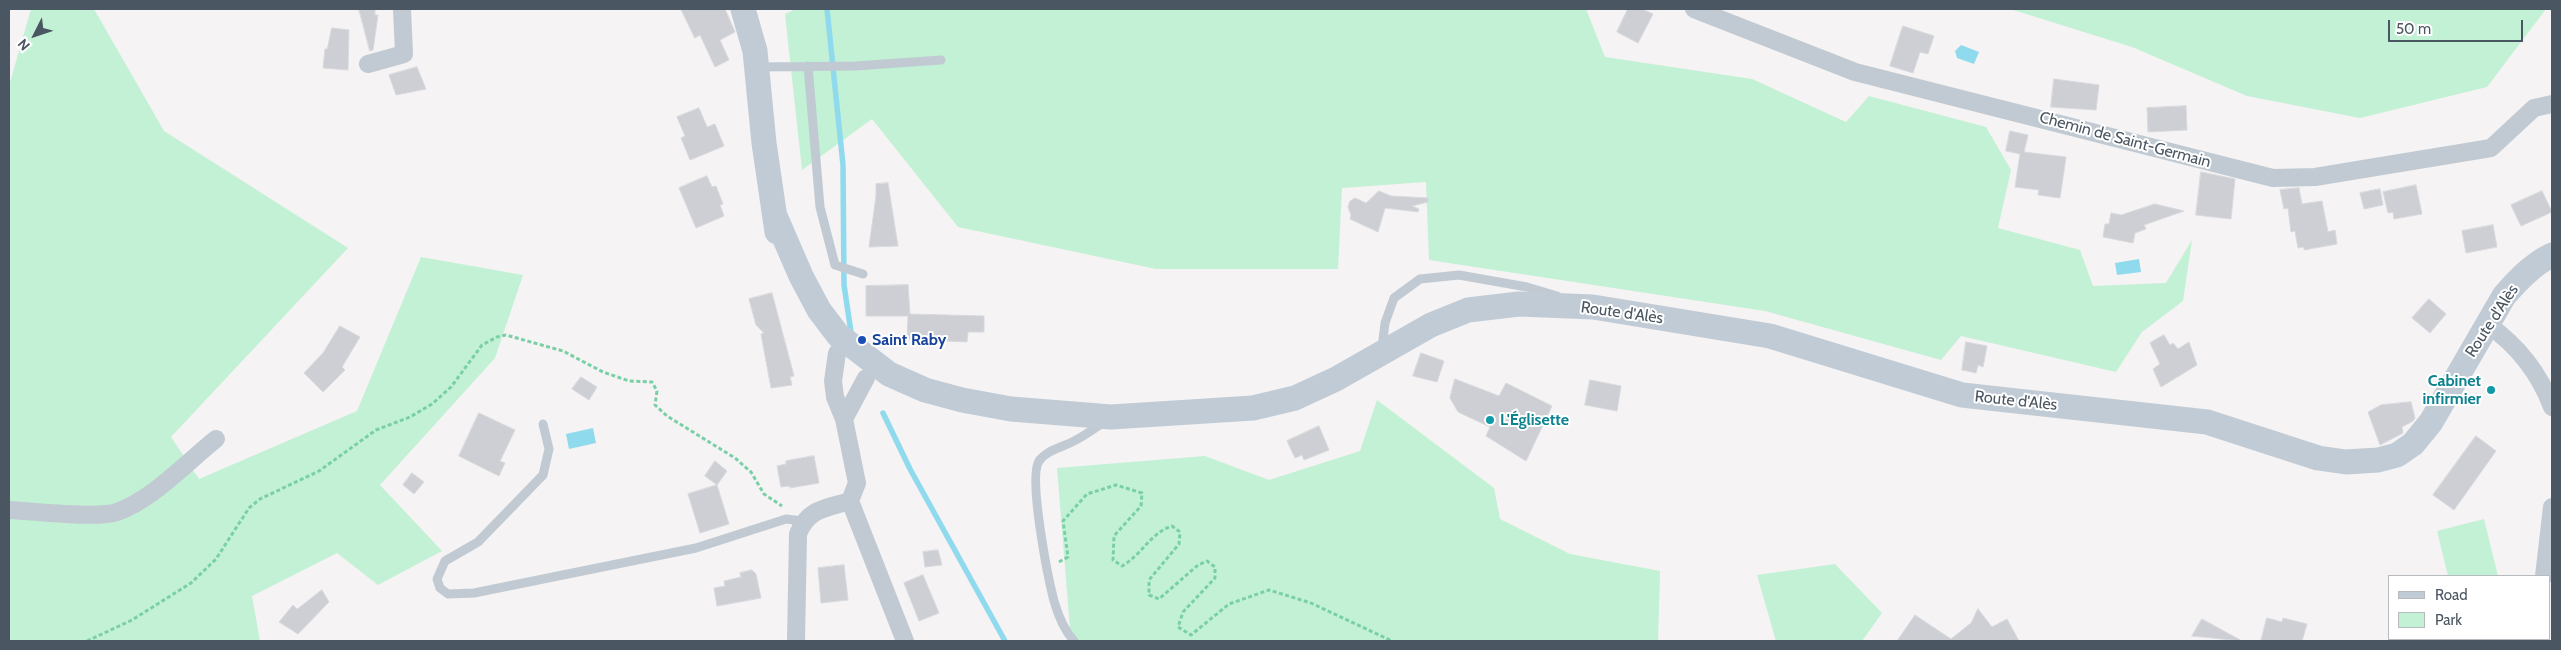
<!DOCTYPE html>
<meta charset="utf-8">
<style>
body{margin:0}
#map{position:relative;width:2561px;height:650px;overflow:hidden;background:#f5f3f3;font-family:Cabin,sans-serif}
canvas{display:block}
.frame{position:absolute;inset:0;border:10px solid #4a5661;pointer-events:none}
.legend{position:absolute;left:2388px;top:575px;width:162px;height:65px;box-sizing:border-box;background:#fff;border:1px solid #b7bbc0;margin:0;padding:6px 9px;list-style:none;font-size:15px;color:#4a5661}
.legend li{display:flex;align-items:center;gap:10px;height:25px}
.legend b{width:25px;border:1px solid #b7bbc0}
.north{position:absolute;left:10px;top:10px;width:50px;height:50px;-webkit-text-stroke:4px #fff;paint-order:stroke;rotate:229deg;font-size:14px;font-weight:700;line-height:20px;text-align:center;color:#4a5661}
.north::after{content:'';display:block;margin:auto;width:18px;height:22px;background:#4a5661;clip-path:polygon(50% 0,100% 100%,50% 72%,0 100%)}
.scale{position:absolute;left:2388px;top:20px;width:135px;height:22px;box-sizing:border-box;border:2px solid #4a5661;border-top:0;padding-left:6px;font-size:15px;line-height:18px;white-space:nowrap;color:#4a5661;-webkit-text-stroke:4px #fff;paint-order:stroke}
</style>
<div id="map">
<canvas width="2561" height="650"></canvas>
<div class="frame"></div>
<ul class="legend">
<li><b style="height:6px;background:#c1cbd6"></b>Road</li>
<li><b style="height:14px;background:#c3f1d5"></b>Park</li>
</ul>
<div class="north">N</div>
<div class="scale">50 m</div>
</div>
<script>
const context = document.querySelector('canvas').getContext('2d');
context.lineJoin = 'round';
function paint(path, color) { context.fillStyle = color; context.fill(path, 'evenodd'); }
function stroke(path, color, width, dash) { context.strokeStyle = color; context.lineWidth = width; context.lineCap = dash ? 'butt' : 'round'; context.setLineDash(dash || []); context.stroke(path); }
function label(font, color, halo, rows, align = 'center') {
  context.font = font + ' Cabin,sans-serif'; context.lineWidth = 4; context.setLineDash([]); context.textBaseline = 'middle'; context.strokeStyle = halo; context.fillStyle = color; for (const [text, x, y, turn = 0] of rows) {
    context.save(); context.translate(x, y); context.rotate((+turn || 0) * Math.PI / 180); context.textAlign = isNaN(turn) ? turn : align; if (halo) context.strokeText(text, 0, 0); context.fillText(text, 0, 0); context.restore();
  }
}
paint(new Path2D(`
 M31 9H94L164 131 348 248 171 437 199 479 357 411 421 257 523 275 495 358 380 485 442 551 378 585 337 553 252 596 260 641H9V86Z
 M796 9H1586L1605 57 1752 79 1846 122 1869 96 1986 127 2011 170 1998 228 2080 250 2093 286 2166 283 2192 240 2183 301 2142 332 2116 372 1961 336 1941 360 1765 311 1429 260 1426 182 1342 188 1338 269H1156L958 227 872 119 802 170 785 14Z
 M2010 9H2546L2487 87 2360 118 2247 96 2132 47Z
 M1377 400 1494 488 1500 519 1570 554 1660 571 1658 641H1071L1057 468 1205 456 1269 480 1360 451Z
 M2484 519 2498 576H2448L2437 531Z
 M1835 564 1882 613 1862 641H1776L1757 575Z`), '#c3f1d5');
paint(new Path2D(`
 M1961 45 1979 52 1974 64 1957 58 1955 51Z
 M2139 259 2141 272 2117 275 2115 263Z
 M593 428 596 443 569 449 566 434Z`), '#90daee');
stroke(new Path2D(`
 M827 9 843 165 844 285 851 332
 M883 413 910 469 1005 641`), '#90daee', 5.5);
const building = new Path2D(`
 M359 9H375V15H378L373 50 370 51Z
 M681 9H725L735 32 720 40 729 60 715 67 700 35 695 38Z
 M1628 9H1642L1653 14 1638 43 1617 32Z
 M1903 26 1934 36 1928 54 1920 52 1913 73 1890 66Z
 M332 28 349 30 348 70 323 68 325 49H327Z
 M417 67 426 89 396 95 389 75Z
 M2054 79 2099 85 2096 110 2051 107Z
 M2186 106 2187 130 2148 132 2147 108Z
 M699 108 707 127 715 124 724 146 690 160 681 138 685 136 677 117Z
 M2010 131 2028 135 2024 152 2066 157 2060 198 2038 195 2039 190 2015 187 2020 154 2006 151Z
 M2201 172 2235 179 2231 219 2196 215Z
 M707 176 712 187 716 186 723 204 720 205 724 216 696 228 679 188Z
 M888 183 898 246 869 247 876 196V184Z
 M2416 185 2422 214 2394 219 2393 212 2388 213 2383 192Z
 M2299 188 2302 204 2322 201 2328 232 2335 230 2337 244 2304 250V247L2298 248 2295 231 2291 232 2288 208 2284 209 2280 190Z
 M2380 189 2383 205 2364 209 2360 193Z
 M1379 191 1391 196 1428 198V202L1412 206 1419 209 1418 212 1385 208 1378 232 1350 219 1351 215 1348 207 1350 201 1355 198 1366 203Z
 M2542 191 2552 212 2521 226 2511 205Z
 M2155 204 2184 211 2144 225 2146 229 2135 233 2133 243 2103 237 2105 224H2109L2111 213 2121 215Z
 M2493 225 2497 247 2466 253 2462 231Z
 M908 285 910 314 984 316V332H968L967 342 907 339 908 316H866V286Z
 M772 293 794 376 790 377 792 385 771 388 761 334 764 333 756 325 749 299Z
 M2429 299 2446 314 2430 333 2412 318Z
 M340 326 360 337 342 367 345 370 323 392 304 373 323 353Z
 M2164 335 2170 345 2173 343 2178 349 2189 342 2197 365 2161 387 2153 369 2160 364 2150 343Z
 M1966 342 1987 346 1983 367 1978 365 1976 373 1962 370Z
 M1421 353 1444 361 1437 382 1413 376Z
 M581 377 597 387 589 400 572 389Z
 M1455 379 1499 396 1506 383 1552 406 1526 461 1486 436 1490 427 1458 412 1450 398Z
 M1590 380 1621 386 1617 411 1585 405Z
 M2411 402 2415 418 2413 421 2402 427 2403 433 2380 445 2368 412 2381 405Z
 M479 413 515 430 500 461 505 463 499 476 459 456Z
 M1319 426 1329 450 1304 460 1302 455 1295 458 1287 441Z
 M2476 436 2496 451 2454 510 2433 495Z
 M814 456 819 483 790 488V486L781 487 777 466 786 464V461Z
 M715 461 727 471 717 485 705 476Z
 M412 473 424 482 414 494 403 485Z
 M717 485 729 524 700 533 688 494Z
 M938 550 942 565 925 567 923 552Z
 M844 565 848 600 821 603 818 568Z
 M752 570 756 574 761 598 717 606 714 588 725 586 724 581 741 577 740 573Z
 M923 575 939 613 919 621 904 583Z
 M322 590 329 602 298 634 279 622 293 605 297 609Z
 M1978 609 1992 627 2007 619 2019 641H1897L1915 615 1951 639 1971 623Z
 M2267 618 2282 622 2283 618 2307 624 2302 641H2261Z
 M2202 619 2242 641 2192 636Z`);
paint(building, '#cdcfd5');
stroke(building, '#d7d9de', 1);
stroke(new Path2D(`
 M1059 562 1068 557 1063 521 1087 494 1116 485 1142 493 1141 506 1114 536 1113 560 1122 566C1144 553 1149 534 1172 526L1180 532 1179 544 1149 580V595L1159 599 1198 565 1207 561 1215 567V578L1183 612 1178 627 1191 635 1229 604 1269 590 1311 603 1392 641
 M87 641 132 620 191 583 216 559 249 508 260 499 319 471 376 430 410 417 432 404 451 387 482 345 497 337 506 335 563 351 603 372 629 381 652 382 657 391 655 405 667 416 735 458 751 472 764 494 782 506`), '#7ad0a6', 3, [4, 2.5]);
stroke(new Path2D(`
 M808 66 820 207 835 265 863 274
 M757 67 855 66 941 60
 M1382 348 1385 323 1394 298 1420 279 1459 275 1527 287 1557 296
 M543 424 549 449 543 475 478 542 445 561 437 579 440 588 448 594 474 593 696 548 786 519 803 521
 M1074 641C1064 630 1058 615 1054 601 1048 578 1028 477 1039 461 1047 450 1060 448 1072 442 1083 437 1094 429 1104 422`), '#c1cad2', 9);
stroke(new Path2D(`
 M1694 9 1855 72 2273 178 2315 177 2491 148 2534 108 2552 104
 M368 64 404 54 402 9
 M2487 324C2517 345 2539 372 2552 407
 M844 419 866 378
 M850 501 905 641
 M9 510C32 511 98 519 117 512 152 500 187 462 216 439
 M2544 576 2552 507
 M2541 639V641
 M796 641 798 534C808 508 827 508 850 501L857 483 844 419 835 397 833 381 837 353`), '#c1cad2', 18);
stroke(new Path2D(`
 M743 9 755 51 764 143 777 232
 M775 216 801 276 819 310 838 335 889 374 925 390 962 400 1011 409 1111 417 1253 408 1295 398 1336 379 1431 325 1468 310 1519 304 1593 307 1770 336 1962 395 2207 422 2318 458 2346 462 2378 460 2397 455 2413 444 2431 422 2504 296C2518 280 2533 264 2552 255`), '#c1cbd6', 25);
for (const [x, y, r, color] of [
 [862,340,5,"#1a4fb4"],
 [2491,390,5,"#0f9aa8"],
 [1490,420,5,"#0f9aa8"]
]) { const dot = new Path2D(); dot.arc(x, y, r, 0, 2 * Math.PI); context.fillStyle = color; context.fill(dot); stroke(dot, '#fff', 2); }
label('16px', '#4a5661', '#fff', [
 ["Chemin de Saint-Germain",2125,140,15],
 ["Route d'Alès",1622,313,8],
 ["Route d'Alès",2492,321,-57],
 ["Route d'Alès",2016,401,6]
]);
label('bold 16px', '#164399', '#fff', [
 ["Saint Raby",872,340]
], 'left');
label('bold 16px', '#0d838f', '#fff', [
 ["Cabinet",2481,381],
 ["infirmier",2481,399],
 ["L'Églisette",1500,420,"left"]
], 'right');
</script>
